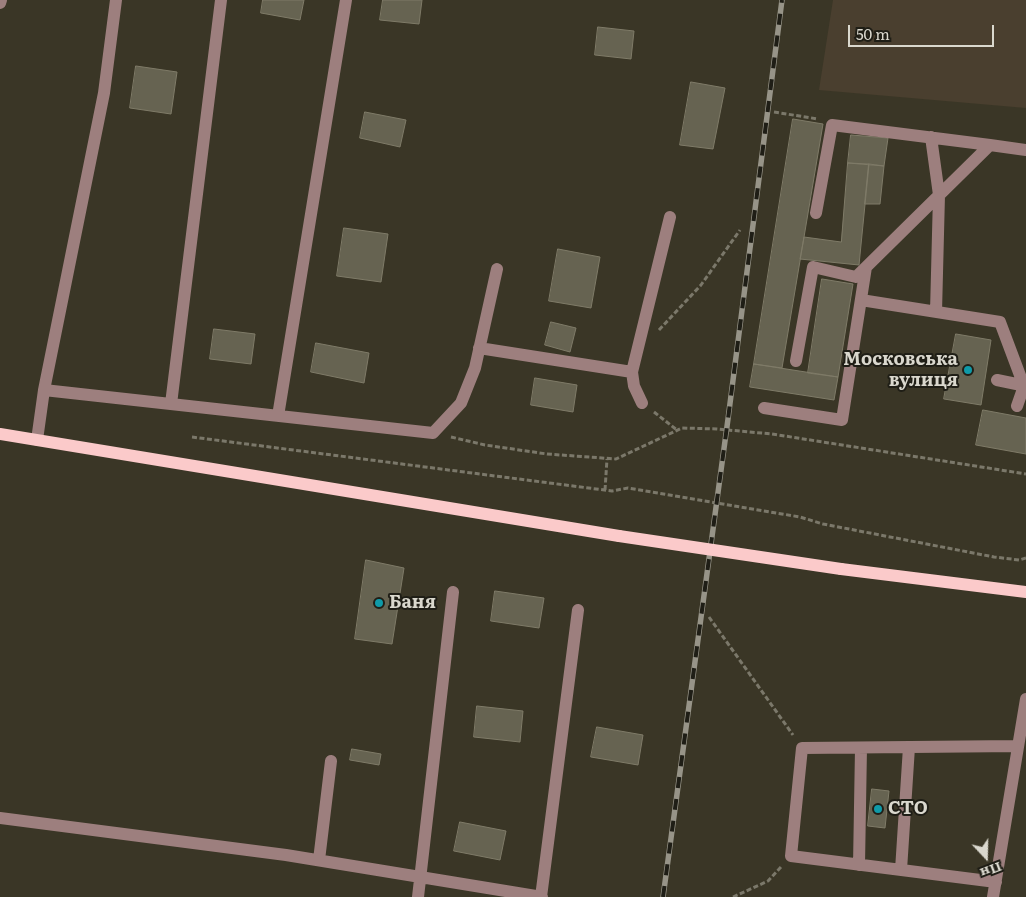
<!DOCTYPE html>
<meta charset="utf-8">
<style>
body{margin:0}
#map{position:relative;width:1026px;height:897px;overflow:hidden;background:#3a3626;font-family:Literata,serif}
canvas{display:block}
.north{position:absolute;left:961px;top:832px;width:50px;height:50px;-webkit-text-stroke:4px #1f1e16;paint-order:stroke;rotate:159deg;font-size:14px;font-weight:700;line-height:20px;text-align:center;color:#dad8ce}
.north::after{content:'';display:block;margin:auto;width:18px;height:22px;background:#dad8ce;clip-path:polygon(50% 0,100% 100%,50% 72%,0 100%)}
.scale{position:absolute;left:848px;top:25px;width:146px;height:22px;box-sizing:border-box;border:2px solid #dad8ce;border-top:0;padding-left:6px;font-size:15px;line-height:18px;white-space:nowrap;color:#dad8ce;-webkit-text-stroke:4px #1f1e16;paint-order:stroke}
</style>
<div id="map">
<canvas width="1026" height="897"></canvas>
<div class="north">Пн</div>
<div class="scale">50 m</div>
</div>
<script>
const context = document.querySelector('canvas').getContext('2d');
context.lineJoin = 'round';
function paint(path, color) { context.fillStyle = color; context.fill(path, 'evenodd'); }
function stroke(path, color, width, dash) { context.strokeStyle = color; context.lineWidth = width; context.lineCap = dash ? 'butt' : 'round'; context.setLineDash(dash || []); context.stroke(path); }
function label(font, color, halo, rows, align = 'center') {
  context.font = font + ' Literata,serif'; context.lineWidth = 4; context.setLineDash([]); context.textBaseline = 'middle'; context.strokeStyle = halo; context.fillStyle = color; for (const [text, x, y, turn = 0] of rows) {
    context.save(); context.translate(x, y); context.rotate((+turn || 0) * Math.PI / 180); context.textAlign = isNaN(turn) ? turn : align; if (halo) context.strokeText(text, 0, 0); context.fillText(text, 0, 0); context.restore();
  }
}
paint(new Path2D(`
 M833 0H1026V108L819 90Z`), '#4a3f2f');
const building = new Path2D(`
 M263 0H304L300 20 261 13Z
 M383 0H422L419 24 380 20Z
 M598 27 634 31 631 59 595 55Z
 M136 66 177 72 171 114 130 108Z
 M691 82 725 88 713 149 680 145Z
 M365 112 406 120 400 147 360 138Z
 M793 119 823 124 782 368 754 364Z
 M851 135 888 138 884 166 848 163Z
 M848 163 869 164 859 265 800 259 804 237 841 242Z
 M869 164 884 166 880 204H865Z
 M344 228 388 234 381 282 337 276Z
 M558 249 600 257 591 308 549 301Z
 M822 279 853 284 838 377 808 373Z
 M551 322 576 328 570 352 545 345Z
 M214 329 255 334 251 364 210 359Z
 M956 334 991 340 981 405 944 399Z
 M316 343 369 353 364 383 311 372Z
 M754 364 838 377 834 400 750 387Z
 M535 378 577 385 573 412 531 405Z
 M983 410 1026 418V454L976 445Z
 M366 560 404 568 392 644 355 639Z
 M495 591 544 598 539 628 491 621Z
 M477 706 523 711 520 742 474 737Z
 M597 727 643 735 638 765 591 757Z
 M352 749 381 754 379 765 350 760Z
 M872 789 889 791 885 828 868 826Z
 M460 822 506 831 500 860 454 851Z`);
paint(building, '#666351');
stroke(building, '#7f7b68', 1);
stroke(new Path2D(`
 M774 112 818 119
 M659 330 701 285 740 230
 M654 412 677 430
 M192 437 612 491 628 488 800 517 823 524 994 557 1019 560 1026 558
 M451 437 485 445 547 454 616 459 682 428 717 429 772 434 1026 474
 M605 490 607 459
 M709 617 793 735
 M733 897 768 881 781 867`), '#7b786a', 3, [5, 2.5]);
stroke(new Path2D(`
 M0 3 1 0
 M931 137 939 195 936 312
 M816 213 832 125 990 145
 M861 300 1000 322 1024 386 1017 406
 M479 348 632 372 670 217
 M796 361 813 267 856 277 990 145 1026 150
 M632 372 634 386 642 403
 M997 380 1026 386
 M44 390 433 433 461 403 475 368 497 269
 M171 404 221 0
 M764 408 842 420 866 267
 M278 416 346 0
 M37 440 44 390 104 93 116 0
 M0 818 286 855 542 897
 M319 860 331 761
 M859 865 861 748
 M901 870 909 747
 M996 882 791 856 802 748 1018 746
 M418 897 453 592
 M541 897 578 610
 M993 897 1026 699`), '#9d7f7e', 12);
stroke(new Path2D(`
 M0 434 619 536
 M841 569 1026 592`), '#fbcaca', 12);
const rail = new Path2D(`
 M663 897 728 419 782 0`);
stroke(rail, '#979488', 5.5);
stroke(rail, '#1f1e16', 4, [11]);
stroke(new Path2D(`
 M619 536 841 569`), '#fbcaca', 12);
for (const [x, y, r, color] of [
 [968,370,5,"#0f9aa8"],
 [379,603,5,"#0f9aa8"],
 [878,809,5,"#0f9aa8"]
]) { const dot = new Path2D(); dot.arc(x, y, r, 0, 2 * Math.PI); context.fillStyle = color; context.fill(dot); stroke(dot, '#1f1e16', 2); }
label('bold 18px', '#dad8ce', '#1f1e16', [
 ["Московська",958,360,"right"],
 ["вулиця",958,381,"right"],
 ["Баня",389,603],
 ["СТО",888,809]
], 'left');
</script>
